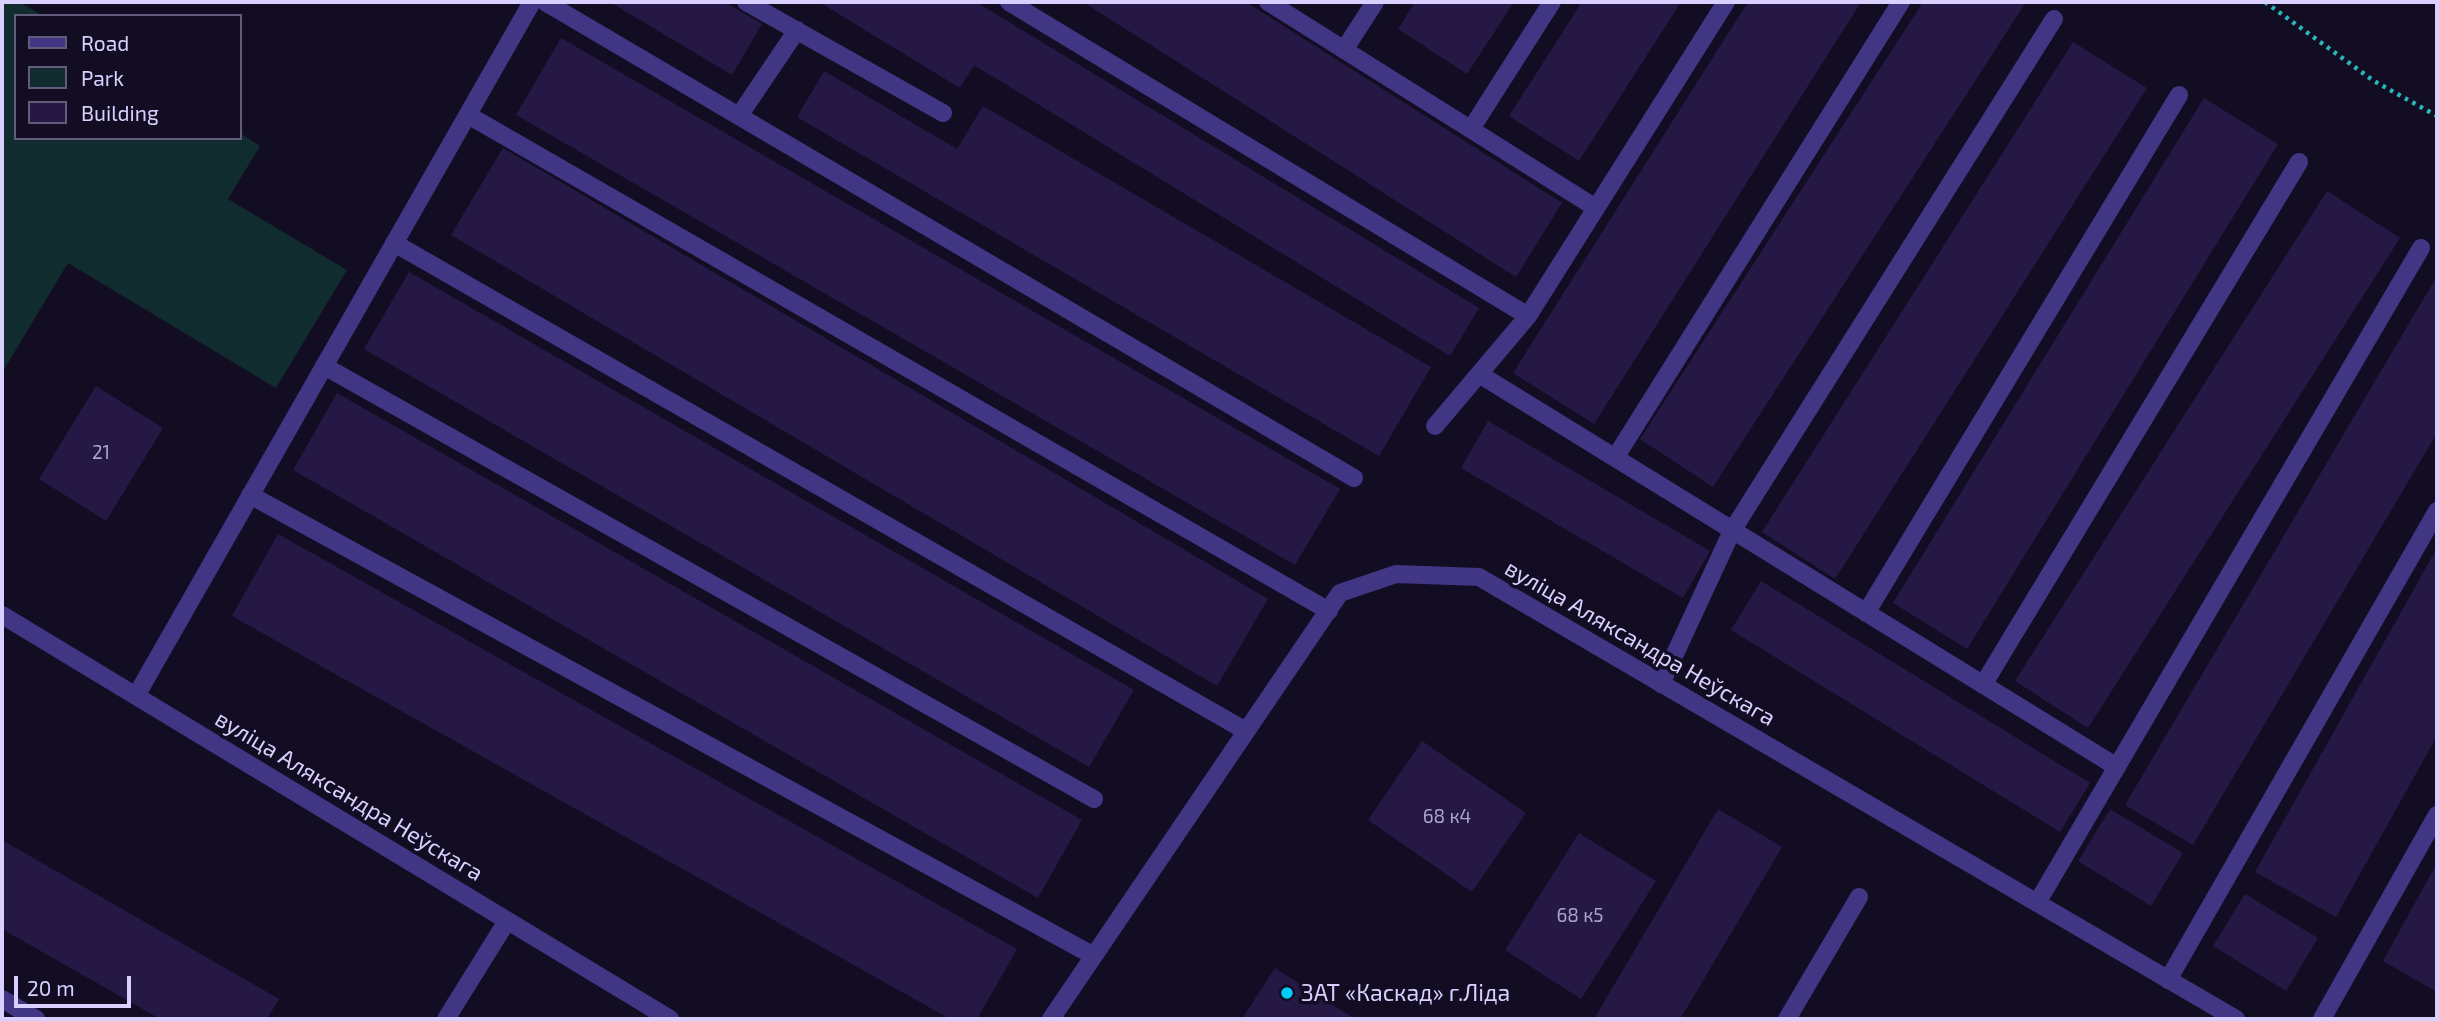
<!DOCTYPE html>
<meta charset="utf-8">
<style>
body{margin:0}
#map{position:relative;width:2439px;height:1021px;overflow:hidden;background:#130d24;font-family:"Exo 2",sans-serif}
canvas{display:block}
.frame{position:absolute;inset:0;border:4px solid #d9d0ff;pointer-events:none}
.legend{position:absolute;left:14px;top:14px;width:228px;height:126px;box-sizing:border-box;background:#130d24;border:2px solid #625b7c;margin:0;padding:9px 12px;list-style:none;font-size:21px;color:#d9d0ff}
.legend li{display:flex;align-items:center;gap:14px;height:35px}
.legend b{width:35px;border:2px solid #625b7c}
.scale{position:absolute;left:14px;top:976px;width:117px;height:32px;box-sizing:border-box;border:4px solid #d9d0ff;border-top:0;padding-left:9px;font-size:21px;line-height:24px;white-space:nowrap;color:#d9d0ff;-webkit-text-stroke:5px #130d24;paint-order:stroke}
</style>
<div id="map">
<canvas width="2439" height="1021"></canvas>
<div class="frame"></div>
<ul class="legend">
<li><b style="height:9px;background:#403684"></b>Road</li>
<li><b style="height:19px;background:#102c2e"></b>Park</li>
<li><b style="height:19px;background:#251845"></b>Building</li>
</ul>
<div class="scale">20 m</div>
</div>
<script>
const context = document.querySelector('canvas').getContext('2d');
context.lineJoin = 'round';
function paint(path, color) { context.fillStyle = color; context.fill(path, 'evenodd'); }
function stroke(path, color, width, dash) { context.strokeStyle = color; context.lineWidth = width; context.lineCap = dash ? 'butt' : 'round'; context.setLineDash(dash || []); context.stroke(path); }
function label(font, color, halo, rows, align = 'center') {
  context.font = font + ' "Exo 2",sans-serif'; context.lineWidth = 7; context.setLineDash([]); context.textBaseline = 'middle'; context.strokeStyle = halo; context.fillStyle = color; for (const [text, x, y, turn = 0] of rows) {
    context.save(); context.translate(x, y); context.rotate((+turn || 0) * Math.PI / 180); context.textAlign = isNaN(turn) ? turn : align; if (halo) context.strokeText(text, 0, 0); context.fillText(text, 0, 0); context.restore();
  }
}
paint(new Path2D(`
 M2 2H20L43 16H16V138H240V133L260 146 228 199 347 270 276 388 68 263 2 373Z`), '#102c2e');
paint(new Path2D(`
 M610 2H725L762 24 732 75Z
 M819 2H976L1479 308 1450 356 974 65 960 88Z
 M1083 2H1246L1562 203 1516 277Z
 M1415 2H1514L1467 74 1398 29Z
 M1582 2H1681L1579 161 1509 116Z
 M1748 2H1861L1594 424 1513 373Z
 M1923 2H2026L1713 487 1640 439Z
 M561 38 1340 489 1295 565 516 115Z
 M2073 42 2147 88 1835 579 1762 532Z
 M824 71 957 149 983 106 1431 367 1379 456 797 117Z
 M2204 98 2278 144 1967 649 1893 603Z
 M503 148 1268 599 1217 686 451 235Z
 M2327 191 2400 238 2088 728 2015 681Z
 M409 272 1134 690 1089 767 364 349Z
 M2437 276V433L2193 845 2125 805Z
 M96 386 163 428 106 521 39 479Z
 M337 393 1082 820 1038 898 293 470Z
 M1488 421 1710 551 1683 598 1461 468Z
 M278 534 1017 949 977 1019H950L232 616Z
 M2437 548V736L2336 917 2255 872Z
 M1761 581 2090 783 2060 832 1731 630Z
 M1422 741 1526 813 1472 892 1368 820Z
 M1718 809 1782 847 1685 1011 1680 1019H1594Z
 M2110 809 2183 853 2151 906 2078 861Z
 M1579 833 1656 881 1581 999 1505 950Z
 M2 840 279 999 267 1019H160L2 929Z
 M2437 863V992L2383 961Z
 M2245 894 2318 938 2286 991 2213 946Z
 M1275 968 1355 1019H1242Z`), '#251845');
stroke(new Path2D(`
 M2265 2 2374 81 2437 116`), '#2ab6b9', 4.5, [3.5, 5]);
stroke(new Path2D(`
 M545 2 1354 478
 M746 2 943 113
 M1009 2 1528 316
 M1268 2 1596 208
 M1344 50 1375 2
 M468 115 1329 611
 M739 116 797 30
 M1471 129 1552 2
 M394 243 1246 731
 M324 366 1094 799
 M1479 374 2117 767
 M1435 426 1528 316 1726 2
 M1615 458 1901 2
 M250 495 1094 956
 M1866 613 2179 95
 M2 615 670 1019
 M1661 684 1732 531 2054 19
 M1983 685 2299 162
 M136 696 532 2
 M2037 903 2421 248
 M2168 980 2437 511
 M2 999 36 1019
 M446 1019 507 921
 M1051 1019 1340 593 1396 574 1479 577 2236 1019
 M1787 1019 1859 897
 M2322 1019 2437 815`), '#403684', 18);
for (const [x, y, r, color] of [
 [1287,993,7,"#00ccfb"]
]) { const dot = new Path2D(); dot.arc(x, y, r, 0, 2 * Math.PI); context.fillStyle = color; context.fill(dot); stroke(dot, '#130d24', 2.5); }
label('19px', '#aca2d0', null, [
 ["21",101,453],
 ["68 к4",1447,817],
 ["68 к5",1580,916]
]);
label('23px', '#d9d0ff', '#130d24', [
 ["вуліца Аляксандра Неўскага",1640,643,30],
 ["вуліца Аляксандра Неўскага",349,796,31]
]);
label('23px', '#d9d0ff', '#130d24', [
 ["ЗАТ «Каскад» г.Ліда",1301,993]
], 'left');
</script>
